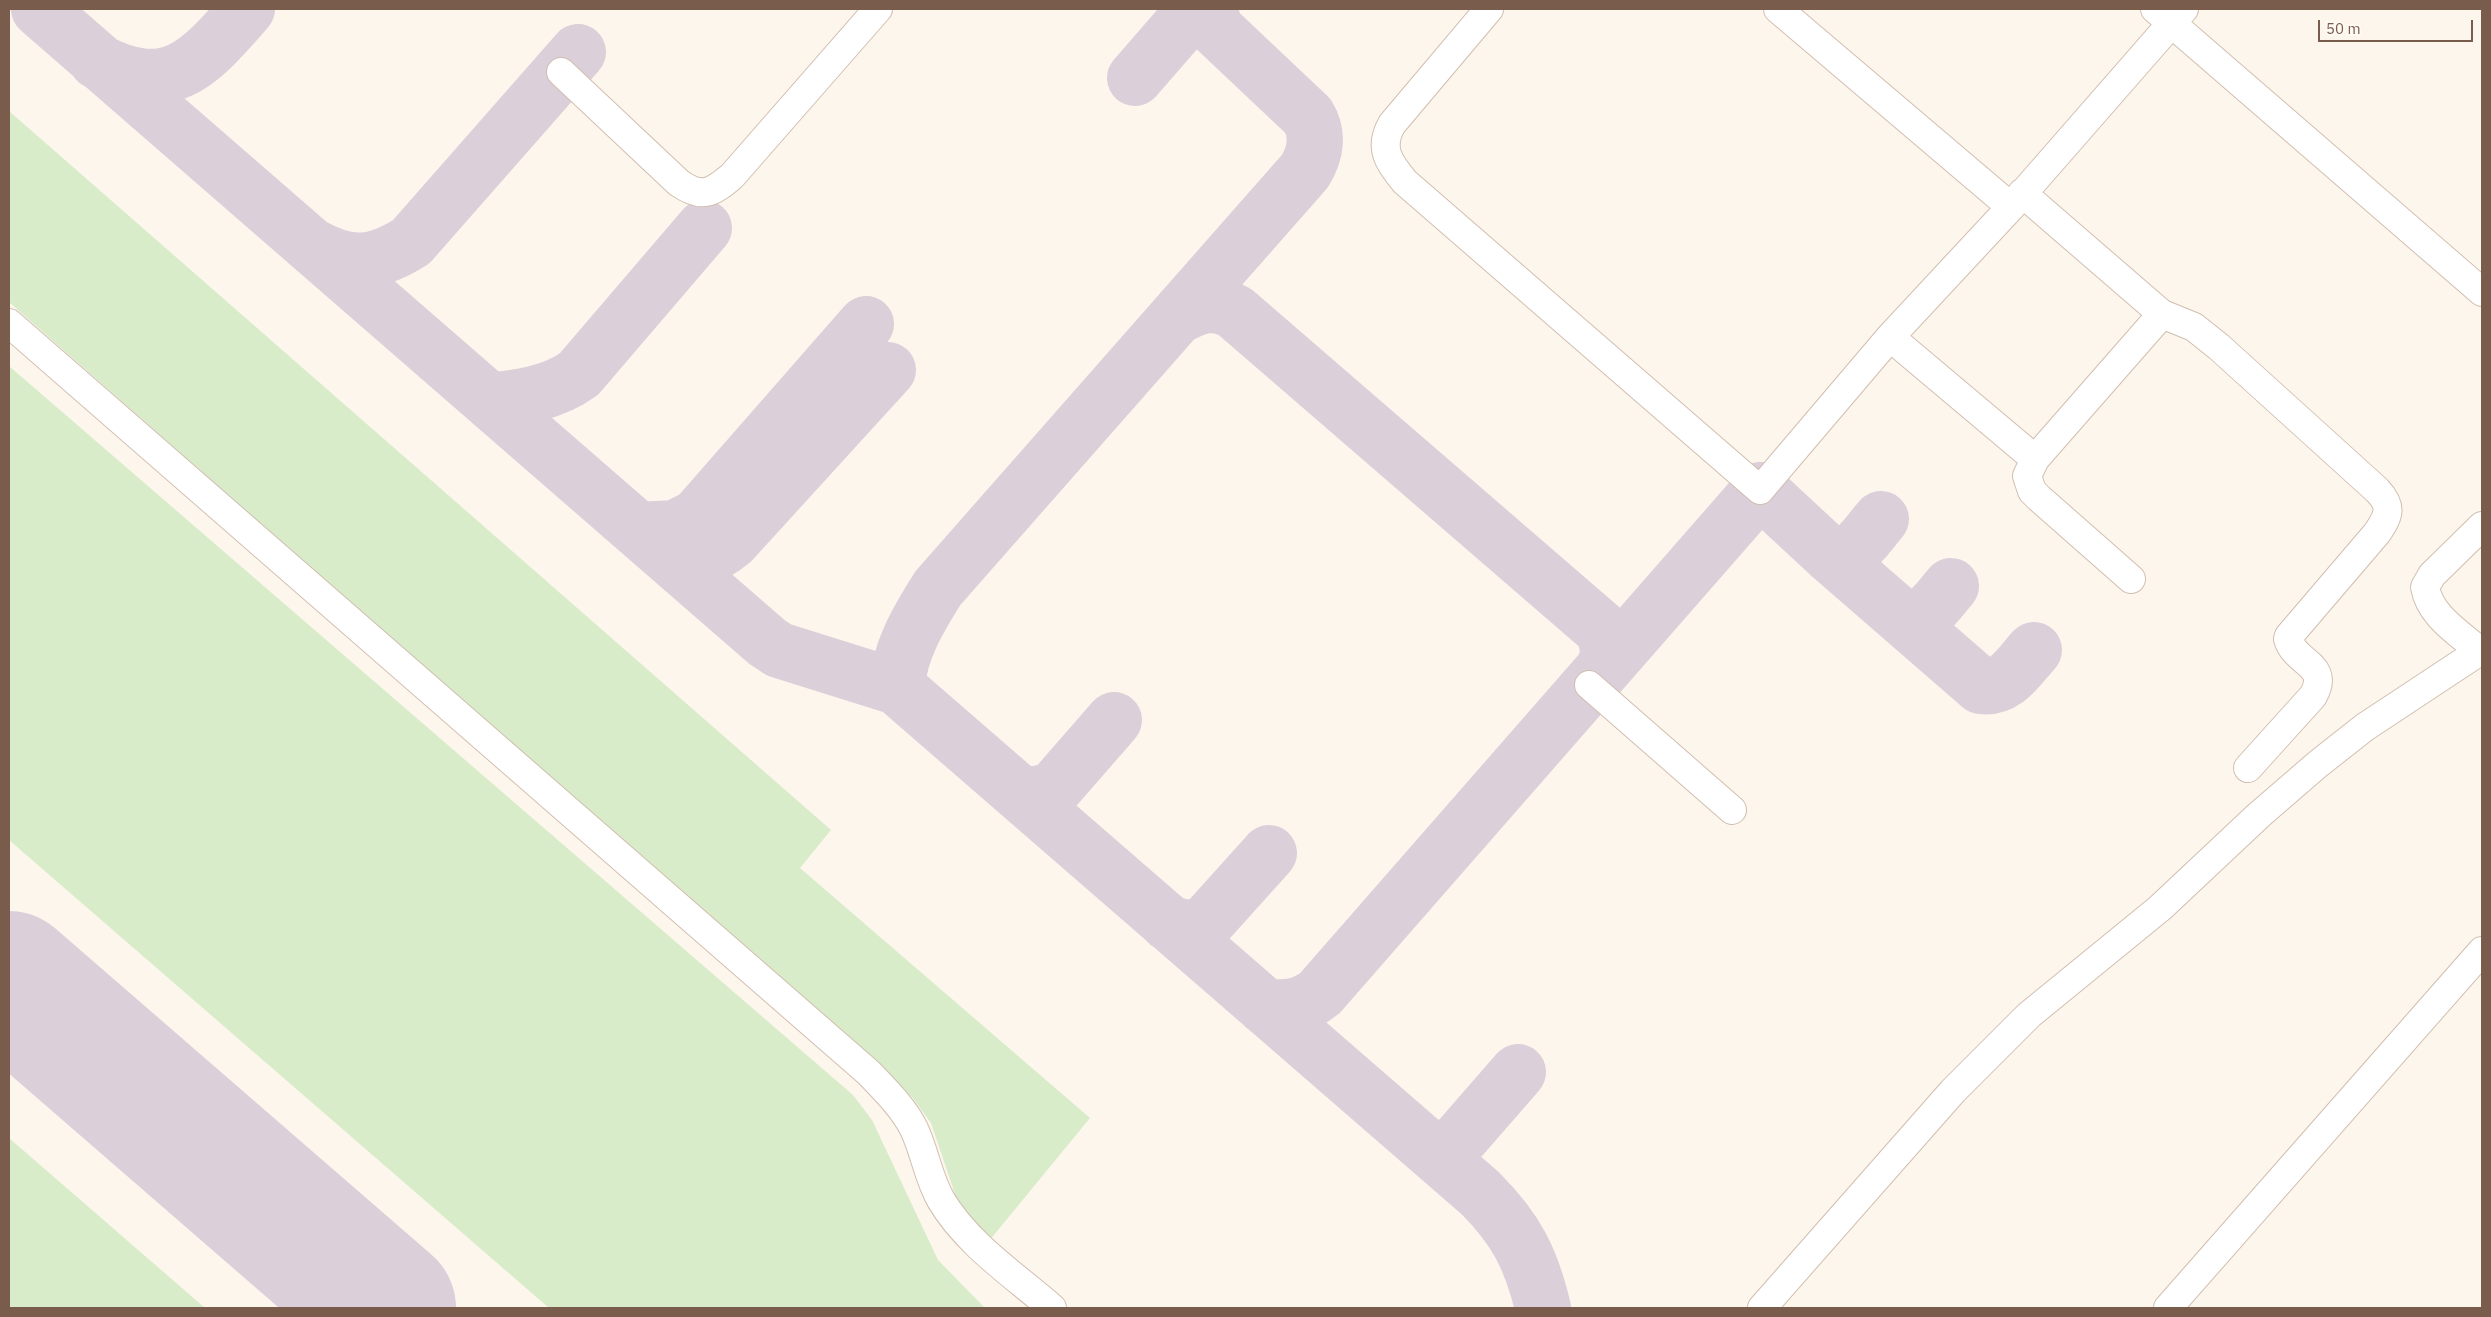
<!DOCTYPE html>
<style>
body{margin:0}
#map{position:relative;width:2491px;height:1317px;overflow:hidden;background:#fdf6ec;font-family:"IBM Plex Sans",sans-serif}
canvas{display:block}
.frame{position:absolute;inset:0;border:10px solid #7a5c4d;pointer-events:none}
.scale{position:absolute;left:2318px;top:20px;width:155px;height:22px;box-sizing:border-box;border:2px solid #7a5c4d;border-top:0;padding-left:6px;font-size:15px;line-height:18px;white-space:nowrap;color:#7a5c4d;-webkit-text-stroke:4px #fffaf3;paint-order:stroke}
</style>
<div id="map">
<canvas width="2491" height="1317"></canvas>
<div class="frame"></div>
<div class="scale">50 m</div>
</div>
<script>
const context = document.querySelector('canvas').getContext('2d');
context.lineJoin = 'round';
function paint(path, color) { context.fillStyle = color; context.fill(path, 'evenodd'); }
function stroke(path, color, width, dash) { context.strokeStyle = color; context.lineWidth = width; context.lineCap = dash ? 'butt' : 'round'; context.setLineDash(dash || []); context.stroke(path); }
paint(new Path2D(`
 M9 111 831 830 800 868 1090 1118 989 1241 957 1200 931 1123 912 1097 9 302Z
 M9 366 853 1095 872 1120 938 1260 985 1308H549L9 840Z
 M9 1138 205 1308H9Z`), '#d8ecc9');
stroke(new Path2D(`
 M39 9 767 642 779 650 897 687 1480 1193C1516 1229 1531 1258 1543 1308
 M97 61C171 100 201 61 247 9
 M1135 78 1195 9
 M312 246C350 267 374 265 411 242L578 52
 M1177 317C1198 305 1214 300 1235 312L1604 631 1609 653 1604 667
 M490 401C522 397 553 393 579 374L704 228
 M638 530 675 528 697 517 866 324
 M1829 554C1857 557 1864 538 1881 519
 M668 556C697 559 708 561 732 541L888 370
 M1899 615C1927 622 1934 605 1951 586
 M897 687C899 651 919 618 938 588L1305 171C1316 153 1319 134 1308 116L1218 31 1213 22 1210 9
 M1020 794H1037L1053 790 1114 720
 M1168 923 1189 929 1206 923 1269 853
 M1264 1006C1286 1009 1303 1007 1320 993L1760 490 1829 554 1981 686C2006 690 2019 666 2034 650
 M1434 1153 1457 1142 1518 1072`), '#dbcfda', 56);
stroke(new Path2D(`
 M9 981 386 1308`), '#dbcfda', 140);
const minor = new Path2D(`
 M1489 9 1392 124C1378 148 1389 163 1405 182L1760 490 1890 337 2011 207 2184 9
 M1778 9 2011 207
 M2155 9 2482 292
 M561 72 679 183C702 199 712 193 732 176L878 9
 M2022 193 2162 314 2194 327 2219 347 2377 490C2393 507 2389 515 2377 533L2289 636 2288 639C2295 664 2331 664 2313 696L2248 768
 M9 323 869 1073C885 1090 903 1107 914 1129 925 1152 928 1178 941 1200 967 1244 1014 1275 1052 1308
 M1890 337 2035 459
 M2482 526 2432 575 2425 587C2430 617 2461 634 2482 653
 M2131 579 2039 498 2032 491 2027 476 2035 459 2162 314
 M1589 685 1732 810
 M1762 1308 1953 1091 2029 1015 2160 908 2259 815 2318 764 2365 727 2480 651
 M2168 1308 2482 951`);
stroke(minor, '#d1beb0', 30);
stroke(minor, '#fff', 28);
</script>
